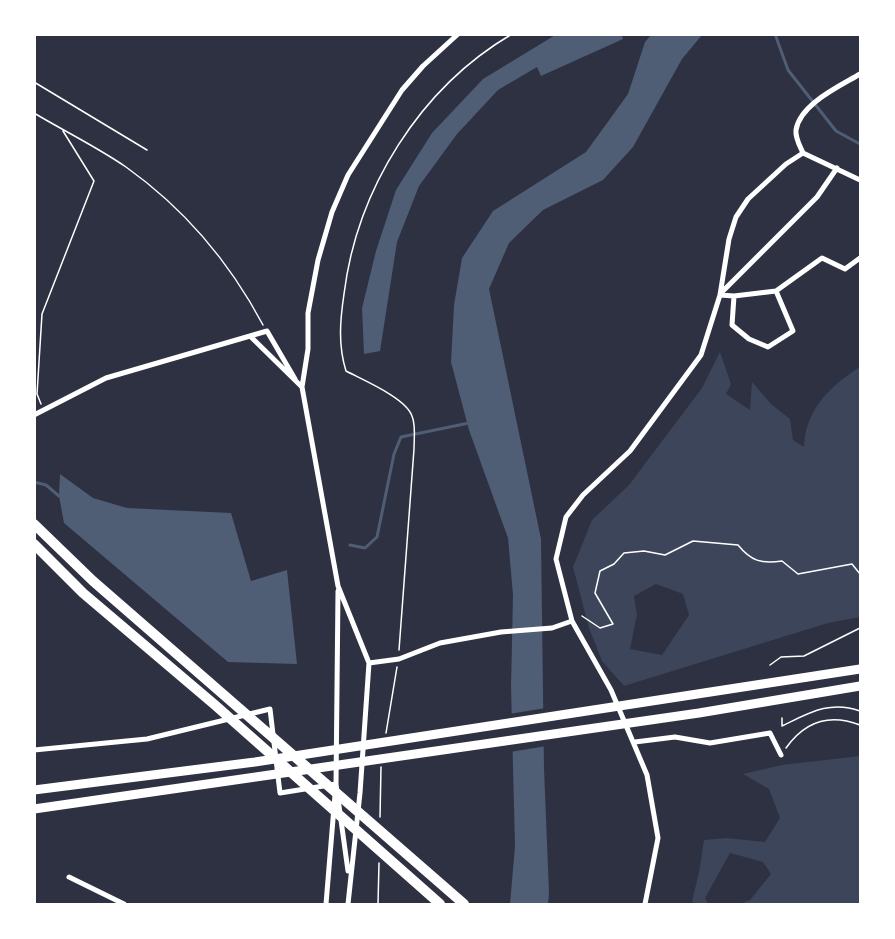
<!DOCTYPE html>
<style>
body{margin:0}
#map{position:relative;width:895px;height:939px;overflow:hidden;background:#2d3142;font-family:"Alegreya Sans",sans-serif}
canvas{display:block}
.frame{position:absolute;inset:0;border:36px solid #fff;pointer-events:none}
</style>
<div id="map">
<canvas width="895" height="939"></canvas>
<div class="frame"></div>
</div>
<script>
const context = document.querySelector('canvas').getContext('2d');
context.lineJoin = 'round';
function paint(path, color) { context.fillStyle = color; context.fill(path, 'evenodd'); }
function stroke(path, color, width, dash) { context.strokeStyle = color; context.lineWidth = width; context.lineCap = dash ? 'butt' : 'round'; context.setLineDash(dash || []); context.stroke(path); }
paint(new Path2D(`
 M720 352 731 384 726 394 750 410 752 382 771 404 790 419 793 440 804 447C805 410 830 386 860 367V617L828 623 624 686 602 661 589 628 573 567 592 520 629 485 702 388ZM656 584 683 594 689 615 662 655 630 649 637 615 634 596Z
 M860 756V904H739L750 900 771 874 763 862 730 853 705 898 708 904H694L692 901 699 873 704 840 726 838 765 842 780 818 769 789 743 774 782 765Z`), '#3c4559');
paint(new Path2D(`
 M557 34 622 35 623 39 541 76 537 67 498 90 457 134 419 186 397 242 380 351 364 354 362 308 376 251 396 190 432 133 483 79Z
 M651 35H702L682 59 633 147 603 180 543 210 509 243 489 289 541 539 544 768 549 893 548 904H510L515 846 511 687 513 595 508 538 469 430 451 362 454 305 462 258 493 211 586 152 628 94 645 42Z
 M60 474 93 498 127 508 231 513 251 581 287 570 297 664 228 662 64 523 59 496Z`), '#4f5d75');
paint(new Path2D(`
 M546 708V746L510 752 509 714Z`), '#2d3142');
stroke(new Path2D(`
 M775 34 788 70 836 131 860 144
 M34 482 46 485 59 496
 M350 545 365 548 377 537 394 454 401 437 469 423`), '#4f5d75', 3);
stroke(new Path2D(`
 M34 82 147 150
 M34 113C64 131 97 147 126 167 185 209 229 261 263 325
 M41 404 37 394 42 314 94 181 63 131
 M582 616 600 628 613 624 595 593 600 571 614 564 624 553 644 551 665 555 693 541 738 545C751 561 761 564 782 561L798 574 852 564 860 574
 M399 650 414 449C414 439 416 425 412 416 406 398 363 380 346 371 338 345 340 321 344 294 357 189 420 88 512 34
 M770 665 781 657 804 656 860 628
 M782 718V726C809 713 830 700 860 711
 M386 733 397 667
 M786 748C805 721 829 713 860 725
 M380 817 381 767
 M378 904 379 863`), '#fff', 1.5);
stroke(new Path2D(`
 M803 153C800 146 795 138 796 130 800 104 840 86 860 74
 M803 153 860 180
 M720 294 817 197 837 168
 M720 295 734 296 776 291 822 258 845 269 860 258
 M734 296 732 325 749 339 768 347 793 331 776 291
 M250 336 267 331 295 379
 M34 415 106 378 250 336 302 387
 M369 663 399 659 440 643 501 632 552 628 572 621
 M635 742 675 737 710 743 770 733 781 755
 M34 750 147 739 270 709 280 793 336 784 348 871
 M336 785 338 591
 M69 877 124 904
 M326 904 335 795
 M348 904 360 793 369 663 338 586 302 387 308 349V313L318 260 332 212 348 175 402 90 423 66 458 34
 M645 904 658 838 647 775 611 690 572 621 556 559 566 517 583 495 630 451 701 355 720 295 729 239 736 217 748 199 786 164 803 153`), '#fff', 5);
stroke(new Path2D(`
 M34 790 255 762 860 669
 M34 809 699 713 860 686`), '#fff', 9);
stroke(new Path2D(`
 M34 524 93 581 464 904
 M34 544 83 593 215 705 440 904`), '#fff', 10);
</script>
